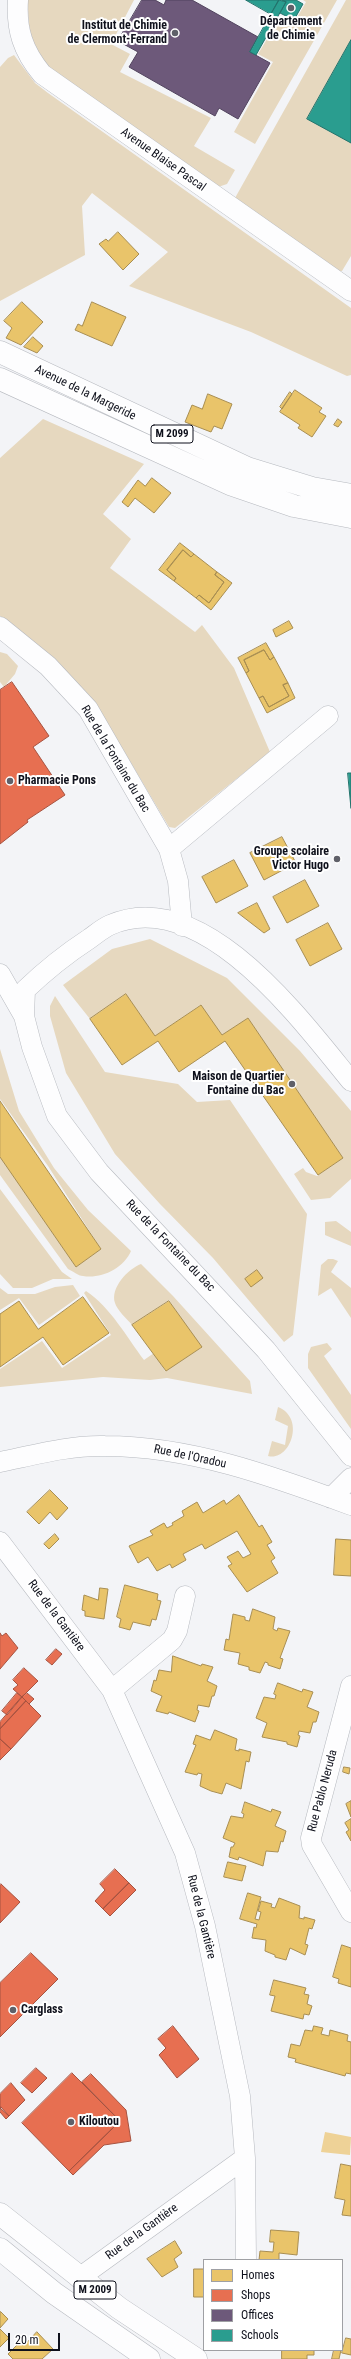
<!DOCTYPE html>
<meta charset="utf-8">
<style>
body{margin:0}
#map{position:relative;width:351px;height:2359px;overflow:hidden;background:#f3f4f7;font-family:"Roboto Condensed",sans-serif}
canvas{display:block}
.legend{position:absolute;left:203px;top:2259px;width:140px;height:92px;box-sizing:border-box;background:#fff;border:1px solid #9fa0a4;margin:0;padding:5px 7px;list-style:none;font-size:12px;color:#0f111c}
.legend li{display:flex;align-items:center;gap:8px;height:20px}
.legend b{width:20px;border:1px solid #9fa0a4}
.scale{position:absolute;left:8px;top:2333px;width:52px;height:18px;box-sizing:border-box;border:2px solid #0f111c;border-top:0;padding-left:5px;font-size:12px;line-height:14px;white-space:nowrap;color:#0f111c;-webkit-text-stroke:3px #fff;paint-order:stroke}
</style>
<div id="map">
<canvas width="351" height="2359"></canvas>
<ul class="legend">
<li><b style="height:11px;background:#e9c46a"></b>Homes</li>
<li><b style="height:11px;background:#e76f51"></b>Shops</li>
<li><b style="height:11px;background:#6d597a"></b>Offices</li>
<li><b style="height:11px;background:#2a9d8f"></b>Schools</li>
</ul>
<div class="scale">20 m</div>
</div>
<script>
const context = document.querySelector('canvas').getContext('2d');
context.lineJoin = 'round';
function paint(path, color) { context.fillStyle = color; context.fill(path, 'evenodd'); }
function stroke(path, color, width, dash) { context.strokeStyle = color; context.lineWidth = width; context.lineCap = dash ? 'butt' : 'round'; context.setLineDash(dash || []); context.stroke(path); }
function label(font, color, halo, rows, align = 'center') {
  context.font = font + ' "Roboto Condensed",sans-serif'; context.lineWidth = 4; context.setLineDash([]); context.textBaseline = 'middle'; context.strokeStyle = halo; context.fillStyle = color; for (const [text, x, y, turn = 0] of rows) {
    context.save(); context.translate(x, y); context.rotate((+turn || 0) * Math.PI / 180); context.textAlign = isNaN(turn) ? turn : align; if (halo) context.strokeText(text, 0, 0); context.fillText(text, 0, 0); context.restore();
  }
}
paint(new Path2D(`
 M28 0H134L111 44 130 54 120 72 211 118 194 146 235 170 227 184 218 187 45 65C29 46 28 24 28 0Z
 M303 0H337L255 144 234 132 273 62 258 54 281 16 294 23 306 2Z
 M346 0H351V256L342 271H337L235 198Z
 M14 55 35 83 48 93 351 308V375L347 376 251 332 129 286 168 252 92 193 82 206 85 255 0 301V67L8 58Z
 M43 419 144 464 103 514 131 539 110 568 195 632 202 625 234 668 270 752 175 828 169 827 109 726 17 628 0 616V458Z
 M0 652 7 654 18 666 15 674 4 687 0 682Z
 M150 939 227 978 300 1051 351 1111V1179L330 1198 311 1200 294 1174 303 1168 306 1172 317 1176 343 1158 248 1018 222 1035 200 1005 155 1036 126 994 90 1019 63 985 112 949Z
 M55 996 105 1072 178 1084 197 1102 230 1100 307 1214 293 1335 284 1342 213 1258 160 1204 115 1154 66 1073 50 1016V1006Z
 M0 1049 19 1111 54 1168 88 1210 131 1251C123 1269 101 1279 83 1276 78 1276 73 1271 68 1269L0 1175V1157L76 1267 101 1249 48 1166 0 1099Z
 M0 1189 62 1272 72 1279H53L32 1288H13L0 1274Z
 M336 1221 351 1232V1246L325 1235V1222Z
 M328 1259H333L338 1261 331 1272 351 1288V1318L331 1288 318 1296 321 1265Z
 M141 1264 173 1296 250 1381 252 1394 167 1378 150 1380 103 1377 0 1387V1369L42 1341 62 1368 111 1335 84 1293 86 1291C111 1308 126 1336 144 1360L154 1353 165 1371 201 1348 169 1300 132 1325C127 1319 117 1310 115 1303 110 1288 128 1269 141 1264Z
 M73 1285 80 1296 39 1325 19 1298 0 1310V1288L8 1294H35L55 1287Z
 M327 1343 332 1349 324 1356 351 1395V1429L308 1368V1354L311 1347Z
 M278 1407C306 1418 290 1462 268 1456L272 1441 285 1445 288 1426 275 1420Z`), '#e6d8bf');
paint(new Path2D(`
 M325 2132 351 2137 350 2155 321 2152Z`), '#eed297');
const homes = new Path2D(`
 M118 232 139 254 123 270 99 244 106 239 108 241Z
 M22 302 43 322 21 345 6 338 12 328 4 321Z
 M92 302 126 317 112 346 75 330 78 324 82 326Z
 M33 337 43 346 37 353 24 347Z
 M295 390 322 408 319 412 326 416 312 437 298 428 300 425 280 412Z
 M290 392 292 394 282 409 280 407Z
 M208 394 232 404 222 429 214 426 211 432 185 422 192 405 202 409Z
 M338 419 342 422 338 427 334 425Z
 M152 478 171 493 154 513 135 498 128 507 122 502 138 480 145 486Z
 M180 543 194 554 191 557 183 550 167 570 176 578 174 581 159 570Z
 M183 550 191 557 194 554 217 572 215 575 224 582 209 603 199 595 196 598 174 581 176 578 167 570Z
 M217 572 232 583 211 610 196 598 199 595 209 603 224 582 215 575Z
 M289 621 293 628 276 637 273 630Z
 M266 643 274 657 270 660 264 650 244 660 249 671 246 673 238 658Z
 M264 650 270 660 274 657 288 683 283 685 289 696 269 707 263 696 259 698 246 673 249 671 244 660Z
 M288 683 295 698 267 713 259 698 263 696 269 707 289 696 283 685Z
 M282 837 296 863 264 880 250 853Z
 M234 860 248 886 216 903 202 877Z
 M305 880 319 906 287 923 273 897Z
 M257 903 270 929 264 933 238 913Z
 M328 923 342 949 310 966 296 940Z
 M126 994 155 1036 201 1005 222 1035 248 1018 343 1158 318 1175 225 1041 179 1072 158 1041 122 1065 90 1019Z
 M0 1101 101 1249 76 1267 0 1157Z
 M257 1270 263 1278 251 1287 245 1279Z
 M83 1297 109 1333 63 1365 43 1337 0 1367V1314L19 1301 38 1329Z
 M169 1301 202 1347 166 1371 132 1325Z
 M50 1490 68 1508 57 1520 50 1512 39 1524 27 1512Z
 M239 1495 259 1527 262 1525 272 1542 267 1545 275 1558 271 1561 278 1573 247 1592 228 1566 232 1564 227 1557 238 1551 243 1558 251 1554 237 1531 205 1549 202 1544 183 1554 186 1560 172 1568 170 1564 157 1571 148 1557 138 1563 129 1546 153 1535 150 1531 164 1523 167 1528 173 1525 172 1523 184 1516 182 1511 197 1502 203 1513 224 1500 226 1504Z
 M55 1534 59 1539 49 1549 44 1544Z
 M336 1539 351 1540V1576L334 1575Z
 M125 1585 158 1594 157 1600 161 1601 156 1620 152 1619 150 1626 133 1622 130 1630 119 1627 121 1619 117 1617Z
 M100 1588 108 1589 104 1619 85 1616V1611L82 1610 84 1595 98 1600Z
 M253 1609 275 1617 273 1629 277 1631 278 1628 290 1631 280 1658 283 1659 280 1669 268 1665V1663L265 1662 260 1673 249 1670V1667L238 1664 240 1653 224 1650 226 1639 229 1640 233 1614 245 1617V1620L249 1621Z
 M173 1656 201 1666 202 1664 213 1667 207 1681 217 1686 214 1696H212L209 1707 198 1705 197 1710 199 1711 195 1722 169 1712 168 1714 156 1711 162 1696 151 1691 154 1680 156 1681 159 1670 171 1672Z
 M278 1683 302 1692 303 1689 313 1692 307 1707 319 1712 316 1722H313L310 1733 299 1731 298 1735 300 1736 297 1747 287 1744V1742L262 1737 267 1723 256 1718 264 1697 275 1699 276 1695 274 1694Z
 M215 1730 237 1739 235 1750 239 1751V1749L251 1752 249 1762 246 1761 241 1789 226 1783 222 1794 211 1791 200 1786 202 1774 198 1773 197 1775 185 1772 196 1745 193 1744 196 1735 210 1740Z
 M344 1767 350 1768 349 1774 343 1772Z
 M351 1801V1817L346 1804Z
 M245 1802 271 1812 272 1809 281 1812 275 1826 286 1831 283 1842 281 1841 278 1852 266 1851 263 1866 239 1857 238 1860 229 1857 231 1847H233L235 1843 223 1838 231 1816 243 1818 244 1814 242 1813Z
 M351 1819V1841L346 1832 349 1830 345 1823Z
 M228 1862 246 1866 242 1881 224 1877Z
 M248 1893 261 1897 255 1919 259 1920 261 1912 258 1911 261 1901 272 1904 271 1907 275 1908 279 1898 300 1906 299 1918 304 1919V1917L315 1920 312 1929 309 1928 305 1944 308 1945 305 1955 290 1948 286 1960 275 1957V1955L265 1951 266 1940 252 1938 254 1927 256 1928 257 1924 240 1919Z
 M342 1945 351 1948V1987L338 1983 339 1979 333 1977Z
 M274 1980 306 1988 304 1994 309 1995 307 2004 312 2006 309 2015 304 2014 303 2019 271 2011 275 1996 270 1995Z
 M314 2026 323 2028 321 2034 329 2036 330 2030 348 2035 347 2041 351 2042V2074L346 2073 345 2076 295 2062 296 2059 288 2057 291 2044 300 2046 305 2030 312 2031Z
 M341 2164 351 2166V2216L342 2215 345 2200 335 2198Z
 M271 2230 299 2232 297 2255 279 2253V2260H259L260 2251 273 2252 274 2242H270Z
 M175 2241 182 2253 174 2259 178 2267 162 2277 147 2259Z
 M194 2269H204V2297H194Z
 M1 2312 8 2319 0 2328V2312Z
 M0 2329 9 2338 0 2347Z
 M37 2332 53 2349 42 2359H13L8 2354 20 2342H27Z
 M346 2338 351 2339V2355L342 2353Z
 M282 2350H314V2355H307V2359H282Z
 M334 2350H341L339 2359H332Z`);
paint(homes, '#e9c46a');
stroke(homes, '#a88e53', 1);
const shops = new Path2D(`
 M12 682 49 736 33 747 65 795 27 820 28 822 0 844V690Z
 M0 1633 2 1636 6 1633 18 1648 0 1669Z
 M56 1649 62 1654 52 1665 46 1660Z
 M24 1668 38 1681 22 1697 13 1689 18 1685 13 1680Z
 M17 1693 22 1697 7 1715 2 1711Z
 M27 1693 34 1699 29 1704 22 1697Z
 M22 1697 26 1701 0 1729V1722Z
 M26 1701 41 1716 11 1749 0 1739V1729Z
 M0 1739 11 1749 0 1760Z
 M115 1869 129 1883 103 1909 95 1901 105 1890 100 1884Z
 M129 1883 136 1890 110 1916 103 1909Z
 M1 1884 20 1902 0 1923V1885Z
 M31 1953 58 1979 0 2037V1983Z
 M173 2026 199 2059 177 2078 159 2055 166 2048 158 2039Z
 M36 2068 47 2078 32 2093 21 2083Z
 M72 2073 120 2121 69 2171 22 2123Z
 M91 2074 126 2110 131 2141 104 2145 73 2175 69 2171 120 2121 82 2082Z
 M11 2083 25 2100 9 2116 0 2108V2094Z
 M1 2107 9 2116 6 2119 0 2112Z`);
paint(shops, '#e76f51');
stroke(shops, '#a65341', 1);
const offices = new Path2D(`
 M142 0H155L164 5 166 0H192L258 37 250 52 270 63 238 119 219 108 215 116 129 67 138 52 118 41Z`);
paint(offices, '#6d597a');
stroke(offices, '#51435e', 1);
const schools = new Path2D(`
 M246 0H279L271 14Z
 M279 0 286 2 256 55 250 52Z
 M282 0H296L303 4 294 20 280 13 286 2Z
 M351 40V143L307 119Z
 M348 773H351V808Z`);
paint(schools, '#2a9d8f');
stroke(schools, '#22736c', 1);
const minor = new Path2D(`
 M18 0C16 30 23 51 42 74L351 291
 M0 627 48 666 88 709 169 849 178 881 182 926
 M169 849 328 716
 M0 974 24 1016
 M351 1081C301 1020 202 884 110 925 103 928 96 934 89 939 66 954 46 970 25 990L24 1016 32 1047 57 1116 99 1172 266 1350 351 1456
 M0 1462C34 1455 70 1445 105 1446 190 1446 272 1476 351 1505
 M331 1498 351 1478
 M0 1542 112 1690 185 1853 205 1926 240 2096 245 2158 246 2260
 M351 1686 311 1838 312 1845 351 1912
 M112 1690 172 1640 177 1631 185 1596
 M79 2278 245 2158`);
const primary = new Path2D(`
 M0 352 247 468 312 488 351 495
 M0 379 230 484 294 506 351 517
 M0 2214 119 2308 196 2359
 M0 2249 54 2293 149 2359`);
stroke(minor, '#b6b9bf', 21);
stroke(primary, '#b6b9bf', 23);
stroke(minor, '#fdfdfe', 20);
stroke(primary, '#fdfdfe', 22);
for (const [x, y, r, color] of [
 [291,8,4,"#5f6069"],
 [175,33,4,"#5f6069"],
 [10,781,4,"#5f6069"],
 [337,859,4,"#5f6069"],
 [292,1084,4,"#5f6069"],
 [13,2010,4,"#5f6069"],
 [71,2122,4,"#5f6069"]
]) { const dot = new Path2D(); dot.arc(x, y, r, 0, 2 * Math.PI); context.fillStyle = color; context.fill(dot); stroke(dot, '#fff', 1.5); }
for (const [x, y, w] of [
 [172,434,42],
 [95,2290,42]
]) { const box = new Path2D(); box.roundRect(x - w / 2, y - 9, w, 18, 3); context.fillStyle = '#fff'; context.fill(box); stroke(box, '#0f111c', 1); }
label('bold 11px', '#0f111c', null, [
 ["M 2099",172,434],
 ["M 2009",95,2290]
]);
label('bold 12px', '#0f111c', '#fff', [
 ["Département",291,22,"center"],
 ["de Chimie",291,36,"center"],
 ["Institut de Chimie",167,26],
 ["de Clermont-Ferrand",167,40],
 ["Pharmacie Pons",18,781,"left"],
 ["Groupe scolaire",329,852],
 ["Victor Hugo",329,866],
 ["Maison de Quartier",284,1077],
 ["Fontaine du Bac",284,1091],
 ["Carglass",21,2010,"left"],
 ["Kiloutou",79,2122,"left"]
], 'right');
label('12px', '#0f111c', '#fff', [
 ["Avenue Blaise Pascal",163,160,35],
 ["Avenue de la Margeride",85,393,26],
 ["Rue de la Fontaine du Bac",115,759,59],
 ["Rue de la Fontaine du Bac",170,1246,46],
 ["Rue de l'Oradou",190,1457,12],
 ["Rue de la Gantière",56,1616,53],
 ["Rue Pablo Neruda",323,1791,-75],
 ["Rue de la Gantière",201,1917,76],
 ["Rue de la Gantière",142,2232,-36]
]);
</script>
